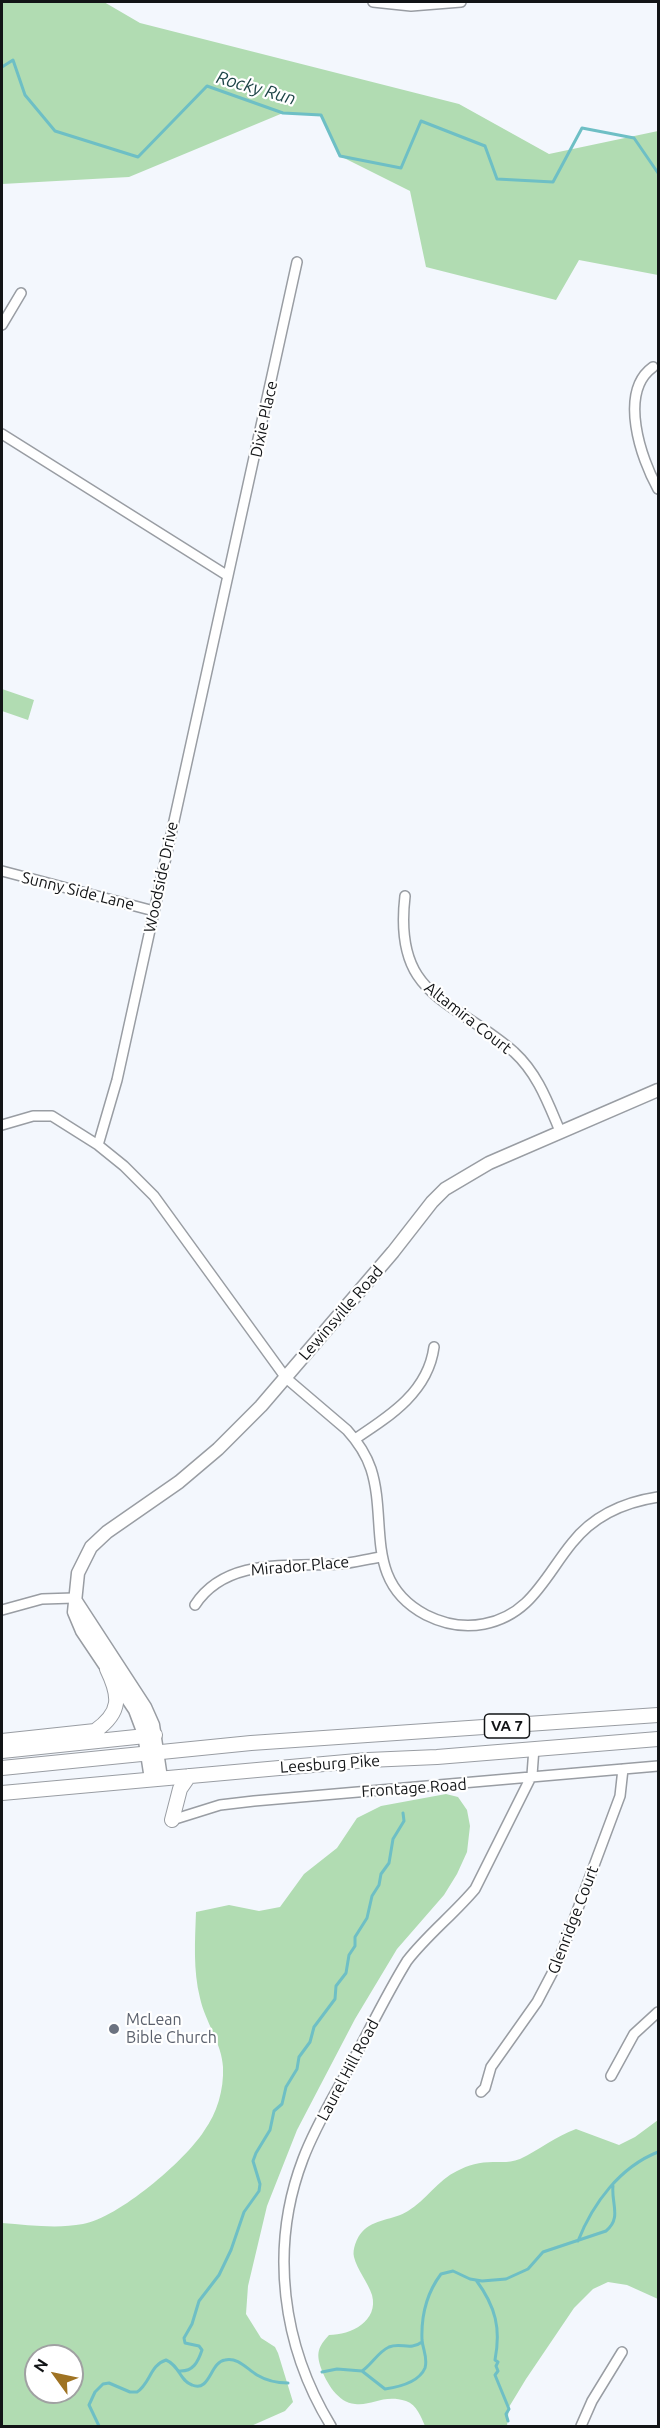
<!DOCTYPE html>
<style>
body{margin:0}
#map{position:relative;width:660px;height:2428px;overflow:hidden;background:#f3f7fd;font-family:Ubuntu,sans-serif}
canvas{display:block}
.frame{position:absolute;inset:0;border:3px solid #121416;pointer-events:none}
.north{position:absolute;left:24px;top:2344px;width:60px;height:60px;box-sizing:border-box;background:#fff;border:2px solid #a0a1a2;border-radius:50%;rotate:303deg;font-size:16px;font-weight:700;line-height:24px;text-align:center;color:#121416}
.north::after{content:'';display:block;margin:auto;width:21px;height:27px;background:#9f7323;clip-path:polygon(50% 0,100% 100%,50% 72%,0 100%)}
</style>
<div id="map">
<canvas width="660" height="2428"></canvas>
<div class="frame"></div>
<div class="north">N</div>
</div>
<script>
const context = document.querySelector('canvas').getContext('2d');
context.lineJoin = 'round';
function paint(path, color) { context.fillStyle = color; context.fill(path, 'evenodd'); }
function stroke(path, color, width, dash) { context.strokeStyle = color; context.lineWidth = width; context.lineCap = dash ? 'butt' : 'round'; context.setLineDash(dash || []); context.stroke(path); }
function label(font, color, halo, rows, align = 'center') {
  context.font = font + ' Ubuntu,sans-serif'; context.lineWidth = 4.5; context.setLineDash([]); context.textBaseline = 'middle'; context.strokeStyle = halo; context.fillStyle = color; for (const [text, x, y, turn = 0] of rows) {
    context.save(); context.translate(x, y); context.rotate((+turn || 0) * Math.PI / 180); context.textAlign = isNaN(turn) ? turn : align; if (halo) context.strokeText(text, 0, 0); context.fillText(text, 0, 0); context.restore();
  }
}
paint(new Path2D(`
 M2 2H104L140 23 459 104 549 154 658 131V275L579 260 556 300 426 267 410 191 340 156 321 115 283 113 129 177 2 184Z
 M2 689 34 700 28 720 2 711Z
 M446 1794 458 1797 467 1810 470 1826 467 1852 457 1874 444 1895 397 1949 355 2019 297 2130 267 2206 248 2286 246 2314 261 2338 275 2347 278 2353 293 2402 285 2411 251 2426H2V2223C28 2225 57 2229 83 2224 118 2218 185 2161 204 2131 217 2113 224 2090 223 2067 222 2044 205 2021 200 1998 193 1970 195 1941 196 1912L229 1905 259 1911 280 1907 304 1874 337 1848 357 1818 381 1806ZM36 2356H72V2392H36Z
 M658 2120V2299L627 2285 608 2282 593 2289 574 2308 526 2379 509 2407 507 2426H425C421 2417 417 2405 406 2401 383 2394 373 2406 355 2404 338 2403 326 2382 321 2368 316 2353 318 2347 329 2335 351 2335 379 2321 372 2295 368 2282 357 2270 354 2257 352 2250 357 2237 362 2232 373 2219 394 2220 408 2211 426 2200 438 2180 457 2171 468 2165 480 2162 493 2162 502 2162 510 2163 520 2159 539 2150 556 2136 576 2129L619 2145 635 2137Z`), '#b1dcb2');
stroke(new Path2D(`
 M2 67 13 60 25 95 55 131 138 157 207 86 283 113 321 115 340 156 401 168 421 121 485 146 497 179 553 182 582 128 634 138 658 173
 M578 2241C593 2203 620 2167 658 2152
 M476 2280C496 2307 501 2329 495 2360L498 2362 496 2366 498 2371 495 2375 509 2409 506 2414 508 2421
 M179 2371C193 2372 198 2362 202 2350L199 2346 185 2343 184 2338 192 2324 199 2301 219 2275 231 2250 244 2212 259 2191 260 2184 253 2161 256 2153 270 2130 274 2111 282 2104 286 2087 297 2069 299 2057 310 2042 314 2027 335 1999 336 1986 346 1973 349 1955 355 1946V1937L367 1918 372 1896 379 1885 381 1874 389 1863 393 1839 404 1821 403 1813
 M362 2371C372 2364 378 2352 389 2347 401 2342 410 2351 422 2342
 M322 2372 337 2369 362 2371 385 2389C399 2387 419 2382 425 2368 428 2358 423 2350 422 2340 421 2315 426 2294 441 2274L453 2271 470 2279 482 2281 506 2279 528 2269 543 2252 606 2231C622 2218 611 2203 613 2186
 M99 2426 89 2405 95 2392 103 2384 109 2383 130 2392H137C150 2384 150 2365 166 2360 180 2366 179 2380 192 2385 210 2393 210 2362 225 2360 238 2357 247 2369 257 2375 267 2381 277 2383 288 2383`), '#6ebfc5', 3);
const minor = new Path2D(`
 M373 2 411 6 461 2
 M2 325 21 293
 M653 367C618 392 641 459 658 489
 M2 434 228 576
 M2 871 154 911
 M405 896C393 998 452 998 514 1052 538 1074 548 1103 560 1131
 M2 1125 33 1116H52L98 1145 124 1166 154 1196 286 1378 347 1430C357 1441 366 1454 371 1469 388 1522 363 1582 426 1615 444 1624 464 1628 484 1624 531 1615 545 1576 572 1543 594 1515 625 1502 658 1497
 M98 1145 117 1080 297 262
 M355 1439C390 1416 428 1392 434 1347
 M195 1605C226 1557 290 1567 340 1564 353 1563 367 1559 381 1557
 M2 1610 42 1599 74 1598
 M172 1820 220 1805 254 1801 658 1766
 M611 2076 634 2034 658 2012
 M481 2092 485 2088 491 2067 537 2002 558 1962 620 1796 623 1769
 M331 2426C282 2346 269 2248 303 2159 315 2127 334 2096 350 2066 369 2031 386 1995 407 1961 427 1935 453 1915 475 1889L532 1775 534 1748
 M581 2426 592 2401 622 2352`);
const major = new Path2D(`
 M74 1598 145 1707 153 1725 161 1778
 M151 1779 144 1734 135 1710 82 1631 74 1612 78 1573 91 1547 107 1532 179 1482 218 1449 261 1406 393 1252 432 1202 445 1189 489 1163 658 1090`);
const highway = new Path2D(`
 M2 1741 95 1731C122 1712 120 1696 107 1669
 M2 1751 155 1735
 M2 1768 251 1743 658 1715
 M2 1793 368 1760 437 1757 658 1739
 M172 1820 180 1789 189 1776`);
stroke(minor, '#999da3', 12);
stroke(major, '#999da3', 15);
stroke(highway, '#999da3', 16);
stroke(minor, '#fff', 9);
stroke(major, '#fff', 12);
stroke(highway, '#fff', 14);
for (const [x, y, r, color] of [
 [114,2029,6,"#6b7280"]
]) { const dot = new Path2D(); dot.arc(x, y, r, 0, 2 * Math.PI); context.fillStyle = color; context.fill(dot); stroke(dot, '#fff', 2); }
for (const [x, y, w] of [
 [507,1726,45]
]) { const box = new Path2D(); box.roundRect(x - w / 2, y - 12, w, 24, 4.5); context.fillStyle = '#fff'; context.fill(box); stroke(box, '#121416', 1.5); }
label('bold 15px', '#121416', null, [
 ["VA 7",507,1726]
]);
label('16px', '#121416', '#fff', [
 ["Dixie Place",264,419,-78],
 ["Woodside Drive",161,877,-78],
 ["Sunny Side Lane",78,891,14],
 ["Altamira Court",468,1018,38],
 ["Lewinsville Road",341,1313,-49],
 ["Mirador Place",300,1566,-5],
 ["Leesburg Pike",330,1764,-4],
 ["Frontage Road",414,1788,-4],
 ["Glenridge Court",573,1920,-69],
 ["Laurel Hill Road",348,2070,-62]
]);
label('16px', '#5b616d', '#fff', [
 ["McLean",126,2020],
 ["Bible Church",126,2038]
], 'left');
label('italic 18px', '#1d4447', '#fff', [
 ["Rocky Run",256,88,16]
]);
</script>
